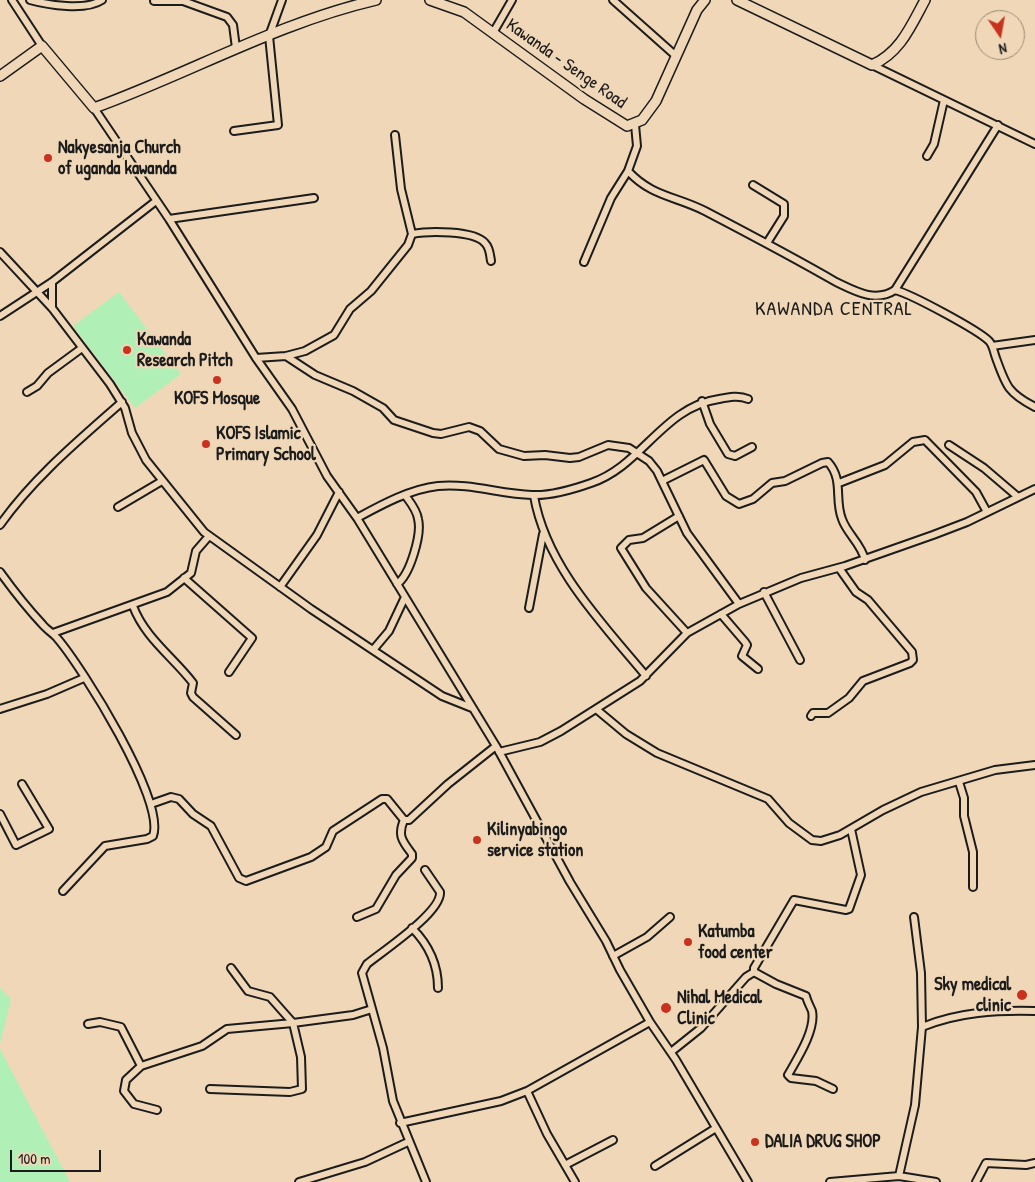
<!DOCTYPE html>
<style>
body{margin:0}
#map{position:relative;width:1035px;height:1182px;overflow:hidden;background:#efd7b7;font-family:"Patrick Hand",sans-serif}
canvas{display:block}
.north{position:absolute;left:975px;top:10px;width:50px;height:50px;box-sizing:border-box;background:#efd7b7;border:1px solid #9b8c79;border-radius:50%;rotate:168deg;font-size:14px;font-weight:700;line-height:20px;text-align:center;color:#1c1c1c}
.north::after{content:'';display:block;margin:auto;width:18px;height:22px;background:#c8321e;clip-path:polygon(50% 0,100% 100%,50% 72%,0 100%)}
.scale{position:absolute;left:10px;top:1150px;width:91px;height:22px;box-sizing:border-box;border:2px solid #1c1c1c;border-top:0;padding-left:6px;font-size:15px;line-height:18px;white-space:nowrap;color:#1c1c1c;-webkit-text-stroke:4px #efd7b7;paint-order:stroke}
</style>
<div id="map">
<canvas width="1035" height="1182"></canvas>
<div class="north">N</div>
<div class="scale">100 m</div>
</div>
<script>
const context = document.querySelector('canvas').getContext('2d');
context.lineJoin = 'round';
function paint(path, color) { context.fillStyle = color; context.fill(path, 'evenodd'); }
function stroke(path, color, width, dash) { context.strokeStyle = color; context.lineWidth = width; context.lineCap = dash ? 'butt' : 'round'; context.setLineDash(dash || []); context.stroke(path); }
function label(font, color, halo, rows, align = 'center') {
  context.font = font + ' "Patrick Hand",sans-serif'; context.lineWidth = 4.5; context.setLineDash([]); context.textBaseline = 'middle'; context.strokeStyle = halo; context.fillStyle = color; for (const [text, x, y, turn = 0] of rows) {
    context.save(); context.translate(x, y); context.rotate((+turn || 0) * Math.PI / 180); context.textAlign = isNaN(turn) ? turn : align; if (halo) context.strokeText(text, 0, 0); context.fillText(text, 0, 0); context.restore();
  }
}
paint(new Path2D(`
 M119 292 181 374 135 408 73 326Z
 M0 988 11 999 0 1044Z
 M0 1049 70 1182H0Z`), '#b0f0b7');
const street = new Path2D(`
 M12 0 42 46
 M30 0C48 5 86 11 102 0
 M613 0 676 56
 M154 1H183L227 17 233 25 236 48
 M493 33 512 0
 M872 65 1035 144
 M94 108 169 219 256 358 292 409 327 476 357 518 496 746 570 882 606 941 620 970 650 1022 676 1060 748 1182
 M635 125 637 146 628 171C652 197 676 196 705 211 749 234 793 257 836 282 855 291 875 303 895 290L998 125
 M234 131 278 125 269 36 282 0
 M927 156 934 144 944 100
 M753 185 784 204V216L767 243
 M169 219 314 198
 M412 234C428 231 474 230 485 243 490 248 490 255 491 261
 M0 252 52 308 110 384 125 408 132 433 146 460 204 532 311 609 442 696 472 708
 M584 262 611 198 628 171
 M52 282V308
 M895 290C911 294 978 330 989 341 993 345 994 353 996 358 1006 386 1008 393 1035 407
 M0 316 52 282 156 201
 M992 346 1035 340
 M286 356 315 375 353 391 383 408 394 420 433 433 441 434 469 427 480 431 499 449 524 456 545 455 570 458 579 457 608 445 629 448 649 461 657 471 687 533 739 604
 M256 358 286 356 305 351 334 335 350 309 371 291 408 245 412 234 401 189 395 135
 M27 392 37 386 48 373 82 348
 M702 401 710 424 728 454 735 456 752 447
 M949 445 984 468 1018 497
 M662 481 704 460 726 496 739 504 753 499 772 483 785 481 822 463 828 462C844 480 834 499 842 519 847 534 861 543 865 560
 M839 483 885 465 913 442 925 440 976 492 987 512
 M534 496C546 566 602 623 646 676
 M118 507 162 481
 M679 516 643 538 629 540 621 548 646 588 687 633
 M357 518C381 505 410 489 438 486 470 483 500 494 532 495 550 496 574 489 591 483 642 466 663 407 719 399 729 397 739 395 748 399
 M0 525C33 478 79 440 122 402
 M0 572C13 590 28 609 43 625 47 630 53 633 57 638 82 667 166 801 153 836L147 839 105 846 63 891
 M184 578 252 638 229 672
 M397 584C410 575 422 534 418 519 417 510 410 502 405 495
 M280 587 317 535 339 492
 M764 592 800 660
 M133 606C145 638 173 657 193 683L191 693 193 697 236 735
 M529 608 543 534
 M721 614 745 642 747 645 742 656 758 669
 M53 633 167 592 191 573 196 551 209 536
 M373 650 389 631 405 597
 M0 709 47 694 84 678
 M596 709 626 734 657 753 768 799 789 823 812 840 821 841 840 835 883 810 921 792 995 770 1035 765
 M811 716 813 713H828L849 698 863 681 910 663 913 660 912 652 868 600 856 592 839 568
 M499 752 540 742 561 731 640 681 687 633 739 604 801 578 845 566 933 535 967 522 1035 489
 M959 782 964 798V816L973 852V887
 M151 804 171 797 179 799 193 814 211 826 239 878 246 881 311 857 326 847 333 831 382 799H387L404 820H409L448 784 496 746
 M0 814 16 845 49 829 22 784
 M425 870 440 892C442 912 383 951 367 964L362 973 383 1048 393 1101 426 1182
 M357 917 376 909 396 875 412 858V854C403 842 397 836 404 820
 M914 917 921 973 922 1027
 M412 928C429 945 438 964 438 988
 M613 956 647 937 670 917
 M754 972 776 984 806 996C807 1001 810 1006 812 1011 816 1030 797 1059 788 1075L791 1078 816 1081 833 1089
 M88 1024 100 1022 121 1027 141 1066
 M671 1052 701 1028 746 977 754 972V968L794 900 846 910 849 909 861 875 851 829
 M210 1089 290 1092 302 1089 301 1057 293 1023 270 997 248 991 231 968
 M527 1091 547 1134 575 1182
 M157 1110 134 1104 124 1091 126 1080 141 1066 202 1046 227 1029 293 1023 353 1015 372 1009
 M400 1123 501 1101 527 1091 650 1022
 M565 1165 613 1140
 M655 1166 716 1128
 M899 1176 915 1105 922 1027C958 1012 997 1010 1035 1011
 M299 1182 365 1162 408 1142
 M830 1182 899 1176 936 1182
 M976 1182 986 1163 1026 1165 1035 1163`);
const secondary = new Path2D(`
 M430 0 464 12 584 99 627 126 642 120 656 101 697 10 705 0
 M737 0 872 65C900 53 911 26 925 0
 M0 76 42 46 94 108C188 74 277 23 376 0`);
stroke(street, '#1c1c1c', 10);
stroke(secondary, '#1c1c1c', 12);
stroke(street, '#efd7b7', 6);
stroke(secondary, '#efd7b7', 9);
for (const [x, y, r, color] of [
 [48,158,5,"#c8321e"],
 [127,350,5,"#c8321e"],
 [217,380,5,"#c8321e"],
 [206,444,5,"#c8321e"],
 [477,840,5,"#c8321e"],
 [688,942,5,"#c8321e"],
 [1022,995,6,"#c8321e"],
 [666,1008,6,"#c8321e"],
 [755,1142,5,"#c8321e"]
]) { const dot = new Path2D(); dot.arc(x, y, r, 0, 2 * Math.PI); context.fillStyle = color; context.fill(dot); stroke(dot, '#efd7b7', 2); }
label('18px', '#1c1c1c', '#efd7b7', [
 ["Kawanda - Senge Road",566,64,35]
]);
label('bold 18px', '#1c1c1c', '#efd7b7', [
 ["Nakyesanja Church",58,148],
 ["of uganda kawanda",58,169],
 ["Kawanda",137,340],
 ["Research Pitch",137,361],
 ["KOFS Mosque",217,399,"center"],
 ["KOFS Islamic",216,434],
 ["Primary School",216,455],
 ["Kilinyabingo",487,830],
 ["service station",487,851],
 ["Katumba",698,932],
 ["food center",698,953],
 ["Sky medical",1011,985,"right"],
 ["clinic",1011,1006,"right"],
 ["Nihal Medical",677,998],
 ["Clinic",677,1019],
 ["DALIA DRUG SHOP",765,1142]
], 'left');
context.letterSpacing = '1px';
label('20px', '#1c1c1c', '#efd7b7', [
 ["KAWANDA CENTRAL",834,310]
]);
context.letterSpacing = '0px';
</script>
